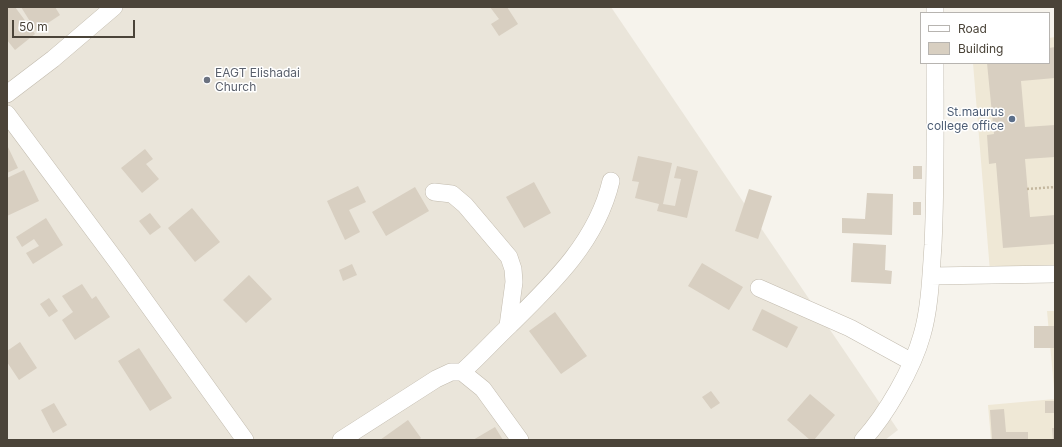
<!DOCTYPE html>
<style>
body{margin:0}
#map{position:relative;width:1062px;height:447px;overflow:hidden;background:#f6f3ec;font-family:Inter,sans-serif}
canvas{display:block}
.frame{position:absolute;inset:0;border:8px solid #4b4439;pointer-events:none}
.legend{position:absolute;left:920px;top:12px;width:130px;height:52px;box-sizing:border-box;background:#fff;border:1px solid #b7b4b0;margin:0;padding:5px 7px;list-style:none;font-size:12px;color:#4b4439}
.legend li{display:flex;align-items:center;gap:8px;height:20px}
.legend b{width:20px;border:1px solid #b7b4b0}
.scale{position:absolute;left:12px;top:20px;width:123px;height:18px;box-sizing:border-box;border:2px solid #4b4439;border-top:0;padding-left:5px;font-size:12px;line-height:14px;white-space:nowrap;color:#4b4439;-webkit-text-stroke:3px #fff;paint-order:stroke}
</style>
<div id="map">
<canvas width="1062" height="447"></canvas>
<div class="frame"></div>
<ul class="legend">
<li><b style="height:5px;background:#fff"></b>Road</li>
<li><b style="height:11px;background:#d8cfc1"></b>Building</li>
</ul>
<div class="scale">50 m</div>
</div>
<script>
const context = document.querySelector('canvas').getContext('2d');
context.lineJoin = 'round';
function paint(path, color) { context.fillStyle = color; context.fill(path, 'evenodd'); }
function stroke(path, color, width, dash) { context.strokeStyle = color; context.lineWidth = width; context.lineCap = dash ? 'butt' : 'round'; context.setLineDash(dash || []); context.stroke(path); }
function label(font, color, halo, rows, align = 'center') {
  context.font = font + ' Inter,sans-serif'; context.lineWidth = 3; context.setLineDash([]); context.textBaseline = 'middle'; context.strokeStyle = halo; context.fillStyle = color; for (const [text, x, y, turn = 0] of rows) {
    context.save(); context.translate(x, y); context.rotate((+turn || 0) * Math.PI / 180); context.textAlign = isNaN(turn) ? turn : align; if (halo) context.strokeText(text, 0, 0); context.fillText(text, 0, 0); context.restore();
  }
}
paint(new Path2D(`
 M7 7H611L898 430 885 440H7Z`), '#eae5da');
paint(new Path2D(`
 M1055 37V278L991 284 973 63H1049V38Z
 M1047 311H1055V440H991L988 405 1055 399Z`), '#efe8d6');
paint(new Path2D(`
 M7 7H15L35 34 15 50 7 40Z
 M21 7H55L60 15 36 31Z
 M490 7H507L518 24 499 36 491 24 499 19Z
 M1055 47V78L1021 81 1025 127 1055 125V157L1025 159 1030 217 1055 215V244L1003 248 996 163 989 164 987 135 994 134 987 63H1049V48Z
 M7 145 18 168 7 173Z
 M145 149 153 159 146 164 159 179 142 193 121 168Z
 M638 156 672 163 663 204 675 206 681 179 674 178 677 166 698 171 687 218 657 211 659 204 635 198 639 182 632 181Z
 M913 166H922V179H913Z
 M24 170 39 201 7 216V178Z
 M534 182 551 213 524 228 506 197Z
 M358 186 366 202 349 210 360 232 345 240 327 201Z
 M415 187 429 211 386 236 372 212Z
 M749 189 772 196 758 239 735 231Z
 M867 193 893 194 892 235 842 233V218L865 219Z
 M913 202H921V215H913Z
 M192 208 220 242 195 262 168 228Z
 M150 213 161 227 150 235 139 221Z
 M46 218 63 245 33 264 26 253 39 246 34 239 22 247 16 237Z
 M853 243 886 245 885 270 892 271 891 284 851 282Z
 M702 263 743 287 729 310 688 286Z
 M352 264 357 275 343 281 339 270Z
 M249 275 272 299 246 323 223 300Z
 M82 284 92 299 96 296 110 317 75 340 62 320 73 312 62 296Z
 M49 298 58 311 49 317 40 304Z
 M762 309 798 327 787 348 752 330Z
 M555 312 587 356 561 374 529 331Z
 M1034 326H1055V348H1034Z
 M20 342 37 368 19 380 7 362V351Z
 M139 348 172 398 150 411 118 361Z
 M711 391 720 403 711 409 702 397Z
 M810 394 835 415 814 440H810L787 420Z
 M1045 401H1055V413H1045Z
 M54 403 67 425 53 433 41 410Z
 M1004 409 1006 432H1028V440L992 439 990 410Z
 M408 420 421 438 419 440H380Z
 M495 427 503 440H473Z
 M1052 428H1055V440H1053Z`), '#d8cfc1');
const minor = new Path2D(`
 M935 7V13
 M7 94 53 59 114 7
 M7 114 120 266 245 440
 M434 192 452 194 465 205 509 257 513 269 514 282 508 326
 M931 276 1055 274
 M759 288 850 328 912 362
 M462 372C479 357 494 340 510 325 553 283 597 241 611 181
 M341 440 436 379 451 372H462L483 389 520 440
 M863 440C886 415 913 368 922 335 930 308 931 273 933 245 936 184 935 124 935 63`);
stroke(minor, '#c2bbae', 18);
stroke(new Path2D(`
 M1027 189 1055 187`), '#c4b79f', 2.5, [2, 2]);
stroke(minor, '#fff', 17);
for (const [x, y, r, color] of [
 [207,80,4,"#6b7280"],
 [1012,119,4,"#5c6f8a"]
]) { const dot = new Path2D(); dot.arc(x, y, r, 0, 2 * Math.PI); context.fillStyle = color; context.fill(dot); stroke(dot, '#fff', 1.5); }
label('12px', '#5b616d', '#fff', [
 ["EAGT Elishadai",215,73],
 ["Church",215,87]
], 'left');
label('12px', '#4e5e75', '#fff', [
 ["St.maurus",1004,112],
 ["college office",1004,126]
], 'right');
</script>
